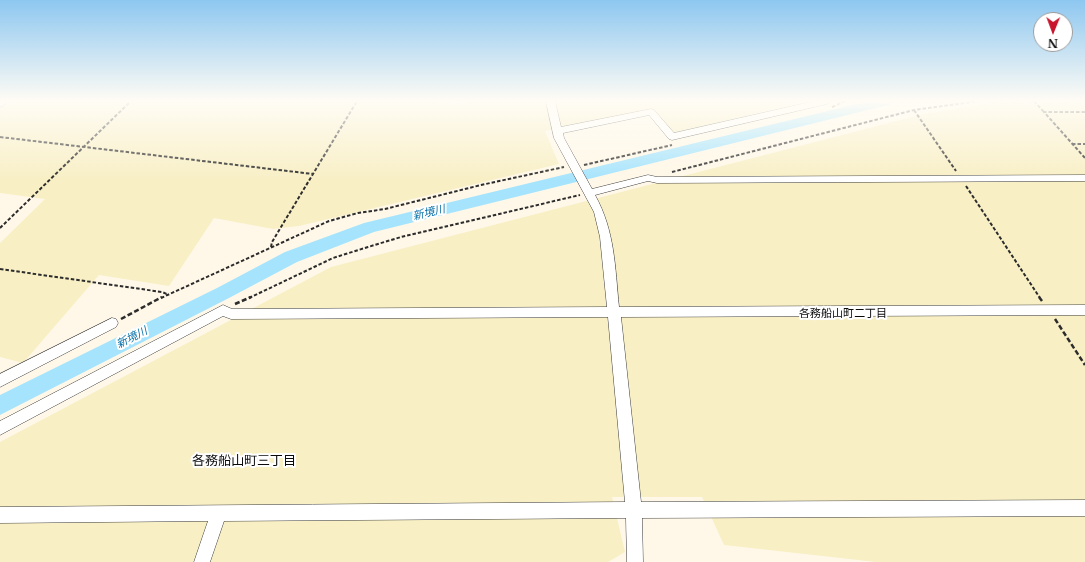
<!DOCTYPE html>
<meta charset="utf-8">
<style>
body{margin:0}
#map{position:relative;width:1085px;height:562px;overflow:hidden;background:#fff8e8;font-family:"Libre Baskerville",serif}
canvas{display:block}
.north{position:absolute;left:1033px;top:12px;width:40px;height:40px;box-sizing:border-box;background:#fff;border:1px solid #9d9d9d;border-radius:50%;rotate:181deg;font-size:11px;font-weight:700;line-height:16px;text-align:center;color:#0a0a0a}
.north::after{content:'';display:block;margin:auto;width:14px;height:18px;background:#c8152d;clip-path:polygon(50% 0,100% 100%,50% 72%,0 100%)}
</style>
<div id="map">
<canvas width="1085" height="562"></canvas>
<div class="north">N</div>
</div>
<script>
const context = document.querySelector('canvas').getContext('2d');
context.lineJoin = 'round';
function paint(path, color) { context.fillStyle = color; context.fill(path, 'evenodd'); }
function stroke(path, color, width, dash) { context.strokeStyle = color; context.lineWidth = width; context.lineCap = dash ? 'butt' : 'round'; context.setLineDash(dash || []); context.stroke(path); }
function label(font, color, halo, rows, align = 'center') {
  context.font = font + ' "Libre Baskerville","Noto Sans JP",serif'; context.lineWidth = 4; context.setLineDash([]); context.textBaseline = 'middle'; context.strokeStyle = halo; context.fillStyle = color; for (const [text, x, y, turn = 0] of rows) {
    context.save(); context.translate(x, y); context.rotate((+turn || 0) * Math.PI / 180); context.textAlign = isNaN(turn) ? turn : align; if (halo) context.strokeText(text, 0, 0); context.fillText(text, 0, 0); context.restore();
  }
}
paint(new Path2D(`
 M10 101H426L455 104 470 101H808L675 133 650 109 545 131 559 164 299 226 273 229 214 218 169 286 99 275 23 363 0 357V243L45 199 0 193V109Z
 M1085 102V113H1082L1085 117V562H876L724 545 702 497H612L625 552 608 562H0V442L331 267 923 114 992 103Z`), '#f8efc5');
paint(new Path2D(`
 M869 101H894L892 104 374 232 297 262 229 298 0 415V395L217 288 285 252 364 223Z`), '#a6e4fd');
const minor = new Path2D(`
 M0 101H7L3 106 0 107Z
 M546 101H555L561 127 651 109 654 110 674 133 815 101H831L827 104 672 140 669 139 649 115 563 133 564 138 592 189 648 175 657 177 1085 175V181L657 183 648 181 595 195C615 231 615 267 619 307L1085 305V315L621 317 641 502 1085 500V516L642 518 643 562H627L626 518 224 521 210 562H194L208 521 0 523V507L625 502 608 317 231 319 223 316 0 435V421L223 305 232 309 607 307 600 237 594 212 554 138Z
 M112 318 116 319 118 323 116 327 0 387V374Z`);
stroke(minor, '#3d3d3d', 1);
stroke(new Path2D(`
 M1034 101 1044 112
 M832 107 845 101
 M914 110 956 171
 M1085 112H1044L1085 158
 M0 137 313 174
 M1072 144H1085
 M584 165 672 145
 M672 172 914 110 978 101
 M966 186 1040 298
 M0 228 131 101
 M271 247 272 242 357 101
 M0 269 162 292 167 294
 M161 298 329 221 358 213 385 209 481 185 564 167
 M249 298 333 258 368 247 401 237 580 195`), '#2c2c2c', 2, [3.5, 2]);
stroke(new Path2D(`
 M1039 297 1042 301
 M235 304 251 297
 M121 319 162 297
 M1055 319 1085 365`), '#2c2c2c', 2.5, [5, 2.5]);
paint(minor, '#fff');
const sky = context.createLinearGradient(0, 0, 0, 180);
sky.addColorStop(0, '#8dc7f0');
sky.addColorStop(0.56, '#fffcf5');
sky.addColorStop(1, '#fffcf500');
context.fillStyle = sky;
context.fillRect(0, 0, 1085, 180);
label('italic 11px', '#0870a7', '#fff', [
 ["新境川",429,213,-14],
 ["新境川",132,338,-27]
]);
label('11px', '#0a0a0a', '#fff', [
 ["各務船山町二丁目",843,314]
]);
label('13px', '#0a0a0a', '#fff', [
 ["各務船山町三丁目",244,461]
]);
</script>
